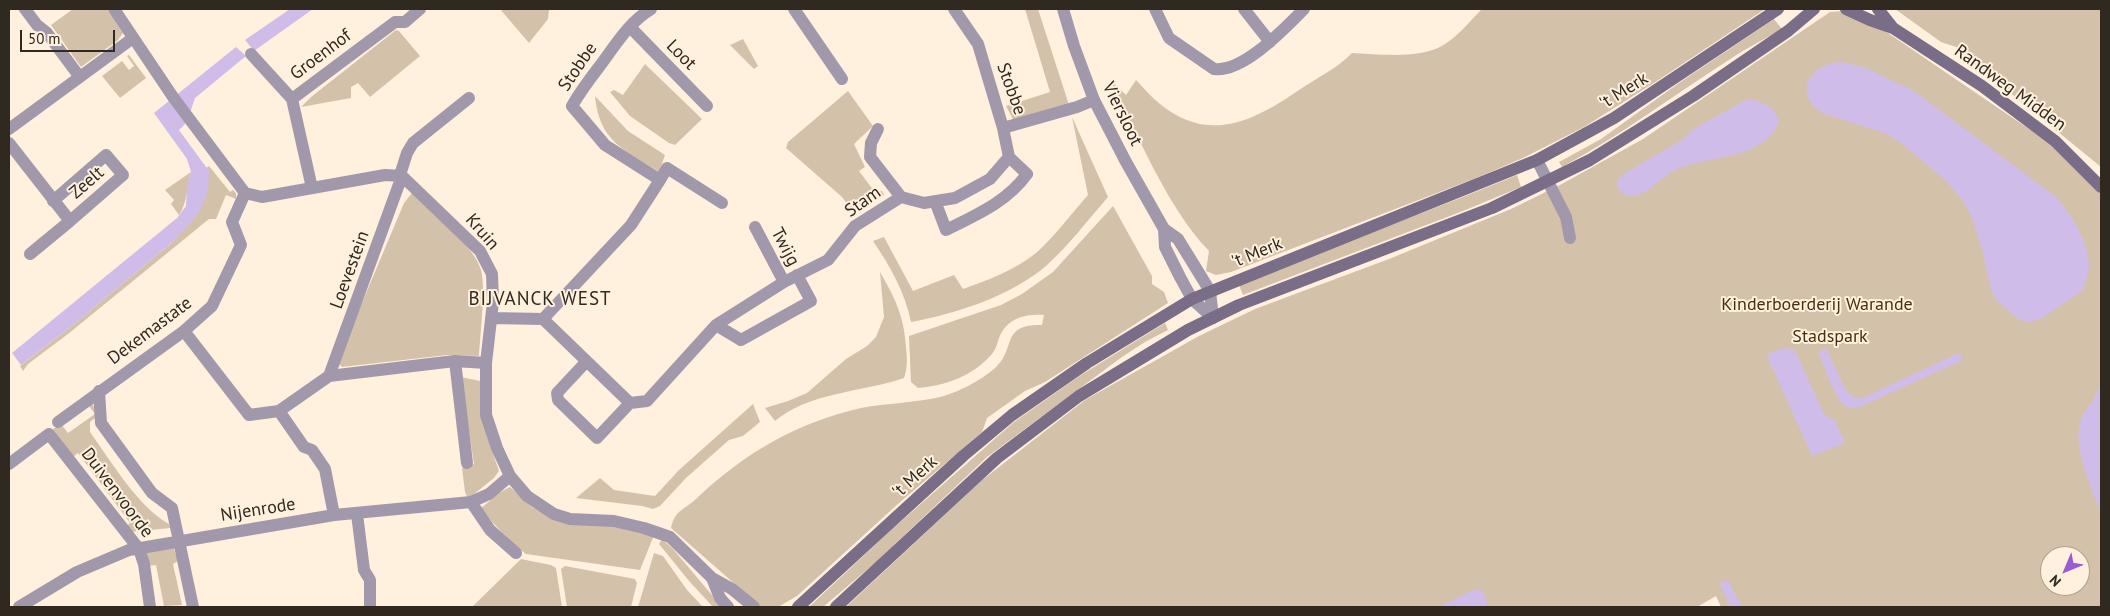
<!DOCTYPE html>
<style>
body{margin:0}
#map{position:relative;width:2110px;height:616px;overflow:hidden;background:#fff1dd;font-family:"PT Sans",sans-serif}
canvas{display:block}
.frame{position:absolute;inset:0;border:10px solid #2f291f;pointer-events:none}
.north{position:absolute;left:2040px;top:546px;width:50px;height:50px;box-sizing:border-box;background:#fff1dd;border:1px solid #aca191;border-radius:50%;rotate:225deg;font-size:14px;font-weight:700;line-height:20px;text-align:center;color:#2f291f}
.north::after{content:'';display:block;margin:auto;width:18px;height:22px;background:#9a5cd3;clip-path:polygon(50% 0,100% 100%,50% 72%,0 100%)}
.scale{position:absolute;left:20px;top:30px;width:95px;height:22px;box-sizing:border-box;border:2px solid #2f291f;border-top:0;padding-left:6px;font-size:15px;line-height:18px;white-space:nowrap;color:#2f291f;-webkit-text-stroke:4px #fff1dd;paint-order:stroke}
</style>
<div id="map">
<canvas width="2110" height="616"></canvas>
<div class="frame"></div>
<div class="north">N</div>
<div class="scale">50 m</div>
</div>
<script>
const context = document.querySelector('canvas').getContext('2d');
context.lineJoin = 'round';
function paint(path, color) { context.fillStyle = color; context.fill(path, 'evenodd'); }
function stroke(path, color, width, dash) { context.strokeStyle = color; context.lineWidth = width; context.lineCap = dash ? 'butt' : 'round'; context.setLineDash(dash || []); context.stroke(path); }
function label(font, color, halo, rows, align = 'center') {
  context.font = font + ' "PT Sans",sans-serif'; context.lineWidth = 4; context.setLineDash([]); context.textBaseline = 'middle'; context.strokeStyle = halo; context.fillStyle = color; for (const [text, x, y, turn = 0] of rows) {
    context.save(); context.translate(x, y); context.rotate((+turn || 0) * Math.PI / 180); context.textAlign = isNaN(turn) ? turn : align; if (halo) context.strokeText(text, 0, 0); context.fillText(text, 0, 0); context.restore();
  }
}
paint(new Path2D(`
 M73 9H107L123 33 118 40 81 67 51 25Z
 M500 9H549L548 19 529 43Z
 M1025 9H1038L1069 105 1014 121 1006 106 1050 92Z
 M1482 9H1765L1657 81 1584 127 1523 158 1476 178 1231 272 1216 275 1206 271 1209 251C1168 209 1137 133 1110 80L1126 95 1136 80C1144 88 1151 97 1160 104 1209 144 1254 121 1299 90 1318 77 1335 70 1352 53 1378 54 1421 60 1445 44 1459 35 1470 21 1482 9Z
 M1895 9H2101V167L1969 59 1965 50 1941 42Z
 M1843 11 1888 33 2048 142 2101 194V607H1721L1716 596 1697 607H846L981 481 1085 400 1199 336 1255 309 1389 259 1511 209 1560 185 1643 139 1830 12ZM2050 556H2080V586H2050Z
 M1774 19 1782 29C1765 39 1748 47 1732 58 1675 94 1622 135 1562 167L1559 162 1601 139 1679 83Z
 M396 30 399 31 420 56 370 97 358 83 351 87V98L301 107 311 97Z
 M743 39 758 66 754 69 730 45Z
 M129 55 146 78 120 98 102 76 122 61 129 70 134 66 127 56Z
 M645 64 702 119 675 145 669 143 630 116 610 92 614 90 623 95Z
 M848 91 873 126 854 144 865 167 859 171 874 191H882L884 195 855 214 842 197 786 148 788 142Z
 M595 96 628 131 665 155 659 172C624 150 599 141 595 96Z
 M1072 117 1108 197C1088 220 1069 245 1047 265 1012 296 955 314 911 322 905 292 890 266 873 241L884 237 913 291 954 275 963 289C988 280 1015 270 1036 253 1055 236 1071 214 1088 195Z
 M209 166 230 192 233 190 236 193V199L226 195 216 219H209L68 334 28 364 23 371 20 366 72 326 176 239 209 172 206 168Z
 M191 172C186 187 188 202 179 215L171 204 174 200 165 190Z
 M1517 175 1521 187 1463 211 1243 295 1239 285C1330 245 1425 214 1517 175Z
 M412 193C432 212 474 245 481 270 486 289 480 335 479 356L447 355 342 367 337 362 404 203Z
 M1113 206 1152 276V284L1164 292 1168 303 1045 382 1025 391 987 418 982 432 899 503 797 596 778 607H761L671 528C675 509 685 510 697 498 746 452 796 423 861 408 887 403 914 403 940 397 957 393 984 379 997 366 1016 347 1001 324 1042 325L1044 315C1025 314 1007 318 999 338 997 344 996 350 991 355 973 376 944 386 918 388L911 382 909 336 1001 305 1022 294 1053 272Z
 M880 272C895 298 904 316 906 347 907 358 908 367 904 378 864 392 809 392 775 421L765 408 788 401 807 393 846 359 867 346 876 337 884 317Z
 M1165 323 1168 330 1145 342 1122 357 987 457 876 562 823 607H809L890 531 1014 422 1081 375Z
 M461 377 480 381 487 436 499 471 494 478 468 499 465 492 462 468 474 464Z
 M93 404 96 417 90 422V432C111 461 138 507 169 524L170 528 130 532 126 527 130 523 78 453 73 457 53 429 61 424 68 433 95 414 89 406Z
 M753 404 760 422 743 436 729 440 686 478 660 506 653 509 642 506 576 498 600 478 614 490 655 496 679 470Z
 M510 487 532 507 553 518 625 528 654 535 640 570 526 554 511 542 480 509 499 493Z
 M662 539 674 550 722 607H713L689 581 659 544Z
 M173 546 178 561 173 564 182 605 164 606 156 565 148 566 146 554 149 550Z
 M654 553 663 556 687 590 703 607H638Z
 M521 559 551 565 556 568 562 607H472Z
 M565 566 635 579 637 583 631 607H567L561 569Z`), '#d3c2a9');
paint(new Path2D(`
 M290 9H313L254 51 245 40Z
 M236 47 246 56 195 98 187 122 179 130 209 171 208 191 198 214 176 239 72 326 21 365 12 353 177 218 186 206 187 185 191 172 187 159 154 113Z
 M1841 62 1863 67 1914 91 2056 197C2072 215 2087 239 2089 264 2089 272 2085 284 2082 291L2039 320 2028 322 2018 319 1997 301 1991 290 1982 249 1972 218 1963 201 1946 181 1905 146 1887 134 1822 113C1792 92 1810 64 1841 62Z
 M1748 99C1764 102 1773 106 1779 121 1765 161 1706 155 1675 170 1661 177 1645 198 1629 196 1620 195 1617 187 1617 180L1625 173 1682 140 1695 128Z
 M1783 348 1795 350 1822 410 1825 415 1835 420 1845 443 1812 456 1768 358V354Z
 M1826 348 1845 389 1854 398H1862L1959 353 1961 355V361L1862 406C1857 408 1852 409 1847 407 1835 401 1824 364 1818 352Z
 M2101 385V515C2092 488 2073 450 2080 422 2082 414 2087 408 2092 402 2096 396 2096 391 2101 385Z
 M1728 580 1742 607H1730L1719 583Z
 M1476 589 1482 590 1487 601V607H1438Z`), '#d0bce8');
stroke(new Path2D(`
 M25 9 37 25 47 33 79 76
 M114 9 173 97 245 193 262 197 385 175 402 176 480 251 492 274 493 302 486 363V415L497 448 510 476 527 496 554 514 570 519 614 521 644 528 670 537 712 578 732 589 754 607
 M794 9 842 79
 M1155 9 1169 38 1214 69C1243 73 1285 28 1304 9
 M1244 9 1270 42
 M630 27 707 106
 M251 54 292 99 312 188
 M292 99 395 22H405L420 9
 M1003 128 1077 107 1094 100
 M9 129 133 38
 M878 129 871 143 870 157 901 197
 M9 143 70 221 30 254
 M1537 160 1566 217 1570 238
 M400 175 407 153 413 143 469 98
 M660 180 667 168 722 203
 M53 201 106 155 123 175 70 221
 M935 201 946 230C976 215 1007 202 1027 174L1009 157 1003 128 978 44 954 9
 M755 227 784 282
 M491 318 543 319 631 225 660 180 605 145 572 106C580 92 589 80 599 67 615 46 628 23 651 9
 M543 319 630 403 647 401 716 325 784 282 828 260 855 226 901 197 924 203 955 198 990 179 1009 157
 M716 325 741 340 811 301 797 275
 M184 331 249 415 279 411 329 376 455 361 486 363
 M455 361 467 463
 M586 362 557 393 558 400 597 438 630 403
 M329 376 402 176
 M99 391 101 423 152 493 172 508 193 607
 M279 411 304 447 312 450 325 469 334 515
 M58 422 184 331 212 306 241 245 232 222 245 193
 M9 464 49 434 139 549 144 564 150 607
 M471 502 490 530 516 553
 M357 514 364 570 370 580V607
 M712 578 720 598 728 607
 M19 607 77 572 129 550 334 515 471 502 489 494 510 476`), '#a198ab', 12);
stroke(new Path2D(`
 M1063 9 1074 46 1094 100 1126 162 1164 229 1165 247 1180 277 1192 299 1213 318
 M1164 229 1178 239 1210 291 1213 318`), '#a198ab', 12);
stroke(new Path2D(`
 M1846 9 1870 20 1893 28 1982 86 2055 141 2101 187
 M1878 9 1893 28
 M798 607 963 456 1012 415 1087 363 1192 299 1537 160 1614 118 1778 9
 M836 607 997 458 1079 396 1188 330 1239 305 1492 208 1590 160 1693 96 1788 31 1814 9`), '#796d88', 12);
label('18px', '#2f291f', '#fff1dd', [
 ["Groenhof",321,55,-37],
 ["Loot",681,55,45],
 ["Stobbe",578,67,-56],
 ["Randweg Midden",2010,88,36],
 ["Stobbe",1011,89,70],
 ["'t Merk",1624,91,-32],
 ["Viersloot",1122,114,64],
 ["Zeelt",87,183,-41],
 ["Stam",863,202,-35],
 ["Kruin",482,232,49],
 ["Twijg",785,247,62],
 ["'t Merk",1257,253,-22],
 ["Loevestein",350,270,-70],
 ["Dekemastate",150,331,-37],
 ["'t Merk",915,477,-42],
 ["Duivenvoorde",117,493,53],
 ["Nijenrode",258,510,-9]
]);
label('18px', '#44310e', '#fff1dd', [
 ["Kinderboerderij Warande",1817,305],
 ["Stadspark",1830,337]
]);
context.letterSpacing = '1px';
label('19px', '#2f291f', '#fff1dd', [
 ["BIJVANCK WEST",540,300]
]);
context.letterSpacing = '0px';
</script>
